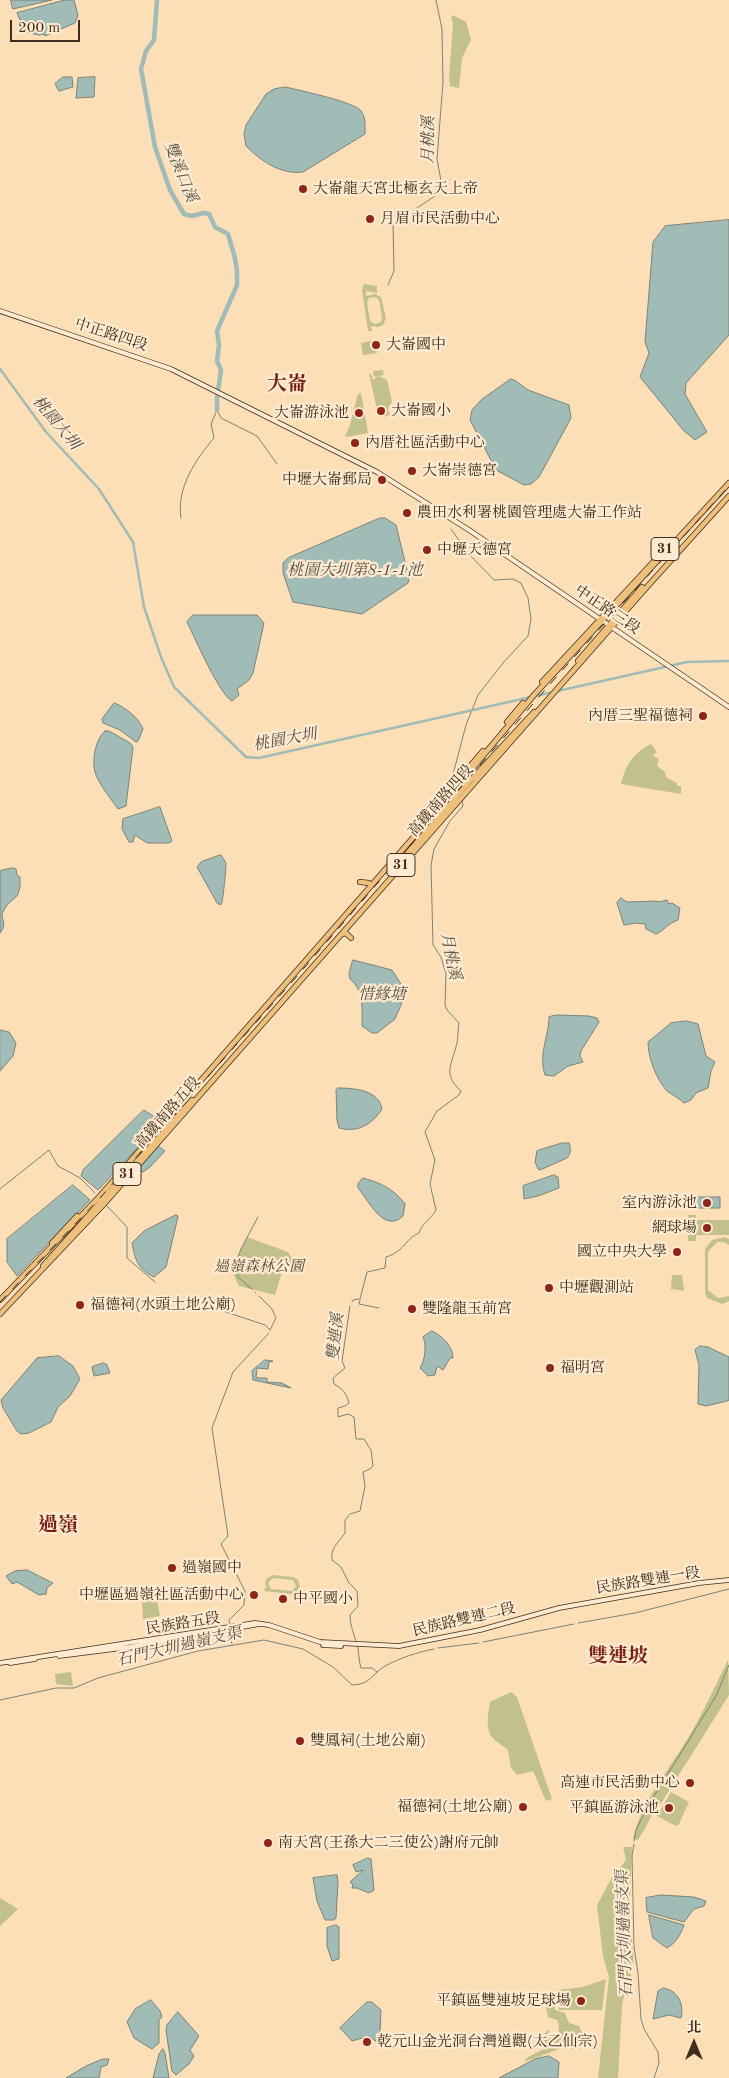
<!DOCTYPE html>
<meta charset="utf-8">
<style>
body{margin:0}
#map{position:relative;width:729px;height:2078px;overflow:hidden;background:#fcdfb6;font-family:"Old Standard TT","Noto Serif TC",serif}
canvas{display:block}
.north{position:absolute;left:669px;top:2018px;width:50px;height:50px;-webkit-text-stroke:4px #fdead0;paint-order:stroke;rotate:0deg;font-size:14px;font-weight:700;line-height:20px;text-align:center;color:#3f2e1e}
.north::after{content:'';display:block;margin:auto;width:18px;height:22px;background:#3f2e1e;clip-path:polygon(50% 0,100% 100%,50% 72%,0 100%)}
.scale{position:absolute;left:10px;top:20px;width:70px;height:22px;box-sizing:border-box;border:2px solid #3f2e1e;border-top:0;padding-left:6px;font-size:15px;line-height:18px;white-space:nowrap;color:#3f2e1e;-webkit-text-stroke:4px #fdead0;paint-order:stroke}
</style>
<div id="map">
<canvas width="729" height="2078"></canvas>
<div class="north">北</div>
<div class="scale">200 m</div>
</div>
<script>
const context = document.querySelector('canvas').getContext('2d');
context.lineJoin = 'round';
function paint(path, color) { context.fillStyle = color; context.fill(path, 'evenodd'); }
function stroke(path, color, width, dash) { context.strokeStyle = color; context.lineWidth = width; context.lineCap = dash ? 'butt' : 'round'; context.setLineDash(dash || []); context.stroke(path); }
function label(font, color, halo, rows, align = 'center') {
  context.font = font + ' "Old Standard TT","Noto Serif TC",serif'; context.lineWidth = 4.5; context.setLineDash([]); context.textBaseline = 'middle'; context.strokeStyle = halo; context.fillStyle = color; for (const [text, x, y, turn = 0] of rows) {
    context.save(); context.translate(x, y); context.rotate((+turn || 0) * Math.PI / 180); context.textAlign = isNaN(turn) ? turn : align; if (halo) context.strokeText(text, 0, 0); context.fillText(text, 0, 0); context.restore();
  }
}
paint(new Path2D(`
 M453 15 466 22 471 40 462 58 459 88 450 86 449 78 453 24 451 18Z
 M364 284 377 286V293L366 291V296L375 294 381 297 386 318 383 325 378 327 371 326 372 331H368L362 290ZM375 297 379 300 382 318 381 322 375 324 370 321 367 302 369 298Z
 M375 340 377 353 363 355 361 343Z
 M383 370 384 375 379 376 387 380 392 402 388 409 390 415 382 417 381 414H378L369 374H371L373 380 378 376 374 377 373 371Z
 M361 393 368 433 347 437 345 436 350 425 358 394Z
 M651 744 657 752 653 755 659 760 657 766 664 771 667 778 677 783V786H681V794L621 784C625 766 633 753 651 744Z
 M688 1215H696V1220H729V1235H696V1241H688V1233L682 1232V1220H688Z
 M247 1237 288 1252C291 1258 295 1261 297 1266L290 1265 282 1272 275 1295 239 1286 231 1269Z
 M724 1237 729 1239V1245L724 1242H717L708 1252V1290L718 1298 729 1296V1301L722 1304 707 1298 705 1293V1249L712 1240Z
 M672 1275H682L684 1291 673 1289 671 1290Z
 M273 1575 293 1577 298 1580 300 1587 296 1593H300V1595L264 1591 265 1588H267L265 1584 266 1579ZM273 1578 293 1580 296 1586 292 1591 271 1589 268 1583Z
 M157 1600 160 1616 143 1619 142 1602Z
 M728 1660 729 1695 660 1805 657 1806C650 1817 646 1829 638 1840L633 1839C641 1802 669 1770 688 1738 703 1713 715 1686 728 1660Z
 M71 1672 73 1686 56 1684 55 1674Z
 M511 1692 517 1697 552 1799 546 1801 533 1771 517 1775 511 1768 508 1750C505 1747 501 1745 496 1741 484 1732 488 1715 490 1702Z
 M671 1792 689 1802 679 1824 676 1826 657 1816Z
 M623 1847H632L630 1896 624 1899 626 1912 630 1914 634 1966 631 1972 630 1996H624L622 2004 618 2078H598L609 1977 603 1957 597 1905 611 1879 626 1860Z
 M0 1898 18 1909 0 1926Z
 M606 1979 602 2010H559L557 1990 583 1987Z
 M554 1992 555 2010 565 2013 569 2023 579 2026 584 2037 580 2049 562 2048 524 2062 528 2057 544 2049 542 2035 549 2030 553 2039 558 2037 559 2025 557 2020 548 2017 546 2008 547 1993Z`), '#c3c18b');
const water = new Path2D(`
 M11 0H52L13 9Z
 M65 0H74L78 15 75 23 45 36 44 34 39 35 25 32 17 13Z
 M63 77H72L73 87 59 91 55 84Z
 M95 77 94 97 76 98 78 78Z
 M286 87C300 91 353 101 361 111 366 117 365 127 365 134L303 172C281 175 261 161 246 146L244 134 246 125 266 94 274 89Z
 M729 220V335L686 383 685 394 707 432 695 440 684 431 640 377 649 353 645 342 653 242 665 226Z
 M511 379 516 381 528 390 569 405 571 418 539 477 531 484 524 485 496 470 470 420 472 410 481 400Z
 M380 518H385L396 525 409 578 408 583 362 614 293 602 283 573V563L288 558Z
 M193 615H257L264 623 253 673 249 680 237 689 239 695 232 701C219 694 195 638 187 622Z
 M115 703C127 709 138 717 143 729L138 741 136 742 120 730 103 723 102 719 113 704Z
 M105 731H109L130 743 133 747 126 806 118 809C111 799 101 787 96 775 91 763 95 739 105 731Z
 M160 807 172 841 169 843H147L135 835 133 842H129L122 829 123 819Z
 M221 855 226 863C226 869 223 902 221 905L217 903 197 867 201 862Z
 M12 868 16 869 17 875 20 877C21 905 11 893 2 914 3 922 6 926 0 933V871Z
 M621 898 627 902 656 901 659 902 667 900 669 904 672 903 680 908 678 920C667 924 665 930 656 934L646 929 645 924 636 923 624 925 617 903Z
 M353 960 392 970 403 987 404 998 395 1019 377 1033H372L362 1026C362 1009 364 990 350 979L349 974Z
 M557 1015 589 1016 597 1018 599 1022 581 1051 580 1056 583 1062 568 1066 554 1076 545 1075C538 1054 549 1037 549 1017Z
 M687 1021 698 1024 706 1056 715 1062 711 1071 708 1088 696 1093 691 1100 684 1103C679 1098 672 1095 667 1091 656 1079 648 1057 648 1042L671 1023Z
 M0 1030 9 1032 16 1043 13 1056 0 1071Z
 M338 1088C354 1088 379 1090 382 1109 372 1125 357 1133 339 1128L337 1120 336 1090Z
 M144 1110 162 1122 98 1190 81 1176 83 1170Z
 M562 1143H569C571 1148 571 1154 567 1158L540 1170 538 1169 535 1162 537 1151Z
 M158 1146 165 1151 150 1167 143 1172 138 1169Z
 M554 1175 558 1177 559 1188 538 1196 524 1199 523 1186Z
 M363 1178C381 1183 394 1189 405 1204L403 1216C384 1234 369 1201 358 1188V1184Z
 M73 1185 90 1200 17 1276 7 1262V1239Z
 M694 1197H720V1208H695Z
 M176 1215 178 1216 177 1221 166 1267 154 1277C138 1269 135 1260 132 1243L144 1231Z
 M432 1331C442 1336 453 1346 453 1358H450L443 1370 437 1366 435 1375 428 1376 420 1368C425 1361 427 1344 423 1337Z
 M700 1346 708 1347 729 1357V1400L727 1401 706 1406 698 1404 699 1365 695 1350Z
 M59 1356 73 1366 80 1379 70 1396 58 1407 51 1422 29 1433 21 1434 17 1431 3 1408 1 1400 37 1358Z
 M265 1360 273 1361 269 1362 268 1369 257 1368 256 1378H267V1382L282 1383 291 1388 253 1380 252 1371Z
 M104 1363 107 1365 110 1373 94 1376 92 1367Z
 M27 1570 53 1583 47 1588 46 1594 39 1595 17 1582 12 1584 6 1576 15 1571Z
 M368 1858 371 1859 374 1890 369 1893 357 1888H352L353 1885 350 1882 363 1870 356 1872 353 1865Z
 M337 1875 338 1883 336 1918 334 1920H325L317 1901 313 1878Z
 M661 1895 694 1897 706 1901 704 1906 694 1909 684 1922 680 1921 647 1912 646 1898Z
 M649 1915 684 1925C681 1934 676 1943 667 1948L653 1938Z
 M336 1925 339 1927V1959L332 1961 327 1946V1928Z
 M664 1988C679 1991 684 2005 681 2018L669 2015 653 2019 658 1991Z
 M151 2000 160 2011 162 2017 159 2020V2043L152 2049 134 2038 127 2022 135 2009Z
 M367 2002H372L381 2010 380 2032 383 2042 379 2044 369 2036 352 2041 340 2028Z
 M178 2012 199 2036 190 2050 194 2056 189 2064 176 2075 172 2071 166 2030 167 2025Z
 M163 2049 165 2053 169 2078H153L159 2054Z
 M549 2056 559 2062 558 2078H499L535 2059Z
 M103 2059H109L107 2065 101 2067 99 2078H66L86 2066Z`);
paint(water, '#a1bbb6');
stroke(water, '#7a8379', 1);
stroke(new Path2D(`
 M388 285 394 271 393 224 438 194 442 186 437 159 443 82 442 29 436 0
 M218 412 221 418 257 436 277 464
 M181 518C176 488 196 459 214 438L211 424 217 410
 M451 782 466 725 478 695 503 663 528 636 531 619 528 598 521 583 513 579 494 580 468 553 451 529
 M0 1189 49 1150 58 1166 80 1178 95 1193
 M107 1206 127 1227V1258L155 1282
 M252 1289 239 1278 234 1268 241 1249 258 1217
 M255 1292 256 1293
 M259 1296 272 1309 276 1318 270 1330
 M187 1299 265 1325 270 1330
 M360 1299 367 1272 385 1268 386 1257C405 1251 404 1240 419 1233 422 1223 431 1219 436 1210L430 1184 435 1160 425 1132 437 1111 459 1095 461 1091C442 1074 452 1064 457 1043 458 1037 458 1030 459 1023L447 1010 445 1005 446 974 441 957 433 945 431 865 434 849 450 821 463 806 462 800
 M360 1300 359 1304 379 1308
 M352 1302 353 1300 359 1299
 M350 1306 342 1361 345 1368 333 1378 334 1384C343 1389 346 1393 349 1403L345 1406 338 1408V1417L348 1414 354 1417 356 1439H364L371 1450 373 1466 370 1469 363 1472 365 1486 360 1511 350 1514 345 1520V1533C339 1542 330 1548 332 1560L341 1567 349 1583 357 1591 358 1606 350 1615C350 1626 355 1637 358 1648 359 1655 359 1662 361 1668H372L377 1672
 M578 1623 635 1613 729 1589
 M230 1627 229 1620 244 1605 245 1591 221 1544 228 1536 212 1428 233 1372 269 1333
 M230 1631 232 1644
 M483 1642 574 1624
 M438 1648 479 1643
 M0 1700 56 1688H74L98 1678 198 1651 264 1640 303 1649 333 1667 352 1685C370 1685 372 1674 385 1666 400 1658 418 1652 434 1649
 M634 1841 636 1830 648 1806 716 1696 729 1665
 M634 1844 632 1856 634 1947 638 1973 641 2019 644 2029 658 2052 659 2063 654 2078`), '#7a8379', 1);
stroke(new Path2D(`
 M0 369 46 432 99 489 133 542 144 607 161 657 174 687 246 757 259 758 687 662 729 661`), '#a1bbb6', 2.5);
stroke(new Path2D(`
 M157 0 154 40 146 51 141 69 155 147 170 190 184 214 192 216 203 213 209 214 215 227 228 234 235 258 237 271V285L217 331 219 345 217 361 221 370 217 398V410`), '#a1bbb6', 4.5);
const secondary = new Path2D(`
 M0 311 171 369 377 472 469 530 729 707
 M323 1645 341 1646
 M59 1656 130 1647 259 1624
 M0 1663 255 1623 269 1625 320 1642 399 1646 480 1630 559 1608 699 1583 729 1580
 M10 1663 35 1659`);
const primary = new Path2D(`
 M578 661 642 587
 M542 682 669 545
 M507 722 523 703
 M436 806 483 751
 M397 865 469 782 534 712
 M360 882 369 883
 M342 934 346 933 351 938
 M52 1243 77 1216
 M43 1266 192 1100
 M0 1300 99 1197 446 800 534 695 729 483
 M0 1314 104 1204 646 588 729 496`);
stroke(secondary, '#3f2e1e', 5.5);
stroke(primary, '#3f2e1e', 6);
stroke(secondary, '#fdead0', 4);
stroke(primary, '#eec07b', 4.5);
stroke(new Path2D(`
 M0 1302 100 1198 292 982 558 675 729 486`), '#3f2e1e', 1, [9, 9]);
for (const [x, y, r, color] of [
 [303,189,5,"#8f2418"],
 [370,219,5,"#8f2418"],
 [376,345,5,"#8f2418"],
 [381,411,5,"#8f2418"],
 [359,413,5,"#8f2418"],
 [355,443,5,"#8f2418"],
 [412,471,5,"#8f2418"],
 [382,480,5,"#8f2418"],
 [407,513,5,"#8f2418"],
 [427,550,5,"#8f2418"],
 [703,716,5,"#8f2418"],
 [707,1203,5,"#8f2418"],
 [707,1228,5,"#8f2418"],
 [677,1252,5,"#8f2418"],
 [549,1288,5,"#8f2418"],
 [80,1305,5,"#8f2418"],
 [412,1309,5,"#8f2418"],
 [550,1368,5,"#8f2418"],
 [172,1568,5,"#8f2418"],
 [254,1595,5,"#8f2418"],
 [283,1599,5,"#8f2418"],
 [300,1741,5,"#8f2418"],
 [690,1783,5,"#8f2418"],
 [523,1807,5,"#8f2418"],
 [669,1808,5,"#8f2418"],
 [268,1843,5,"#8f2418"],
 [581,2001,5,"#8f2418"],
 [367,2042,5,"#8f2418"]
]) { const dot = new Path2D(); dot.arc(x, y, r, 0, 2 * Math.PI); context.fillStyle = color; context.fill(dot); stroke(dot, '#fdead0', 2); }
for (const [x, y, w] of [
 [665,549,28],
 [401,865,28],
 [127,1174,28]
]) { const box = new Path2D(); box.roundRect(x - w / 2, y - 11.5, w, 23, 4); context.fillStyle = '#fdead0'; context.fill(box); stroke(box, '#3f2e1e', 1); }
label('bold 14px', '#3f2e1e', null, [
 ["31",665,549],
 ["31",401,865],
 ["31",127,1174]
]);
label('15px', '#3f2e1e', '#fdead0', [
 ["大崙龍天宮北極玄天上帝",313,189],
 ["月眉市民活動中心",380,219],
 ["大崙國中",386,345],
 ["大崙國小",391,411],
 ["大崙游泳池",349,413,"right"],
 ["內厝社區活動中心",365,443],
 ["大崙崇德宮",422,471],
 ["中壢大崙郵局",372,480,"right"],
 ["農田水利署桃園管理處大崙工作站",417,513],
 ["中壢天德宮",437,550],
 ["內厝三聖福德祠",693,716,"right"],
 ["室內游泳池",697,1203,"right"],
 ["網球場",697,1228,"right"],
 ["國立中央大學",667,1252,"right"],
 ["中壢觀測站",559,1288],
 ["福德祠(水頭土地公廟)",90,1305],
 ["雙隆龍玉前宮",422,1309],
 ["福明宮",560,1368],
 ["過嶺國中",182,1568],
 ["中壢區過嶺社區活動中心",244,1595,"right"],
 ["中平國小",293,1599],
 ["雙鳳祠(土地公廟)",310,1741],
 ["高連市民活動中心",680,1783,"right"],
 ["福德祠(土地公廟)",513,1807,"right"],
 ["平鎮區游泳池",659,1808,"right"],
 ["南天宮(王孫大二三使公)謝府元帥",278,1843],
 ["平鎮區雙連坡足球場",571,2001,"right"],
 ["乾元山金光洞台灣道觀(太乙仙宗)",377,2042]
], 'left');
label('15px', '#3f2e1e', '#fdead0', [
 ["中正路四段",111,335,18],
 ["中正路三段",607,610,34],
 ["高鐵南路四段",441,801,-49],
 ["高鐵南路五段",168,1113,-49],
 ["民族路雙連一段",648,1581,-9],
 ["民族路雙連二段",464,1620,-13],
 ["民族路五段",183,1624,-9]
]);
label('italic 15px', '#594b34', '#fdead0', [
 ["過嶺森林公園",259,1267]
]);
label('italic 16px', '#585144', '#fdead0', [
 ["月桃溪",429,140,-89],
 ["雙溪口溪",180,172,68],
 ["桃園大圳",56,423,50],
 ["桃園大圳第8-1-1池",355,571],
 ["桃園大圳",285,740,-10],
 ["月桃溪",450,956,78],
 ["惜緣塘",382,995],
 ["雙連溪",336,1337,-84],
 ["石門大圳過嶺支渠",179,1647,-13],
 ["石門大圳過嶺支渠",625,1934,-92]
]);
label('bold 20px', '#7a1f14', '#fdead0', [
 ["大崙",287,385],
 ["過嶺",58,1526],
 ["雙連坡",618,1657]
]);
</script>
